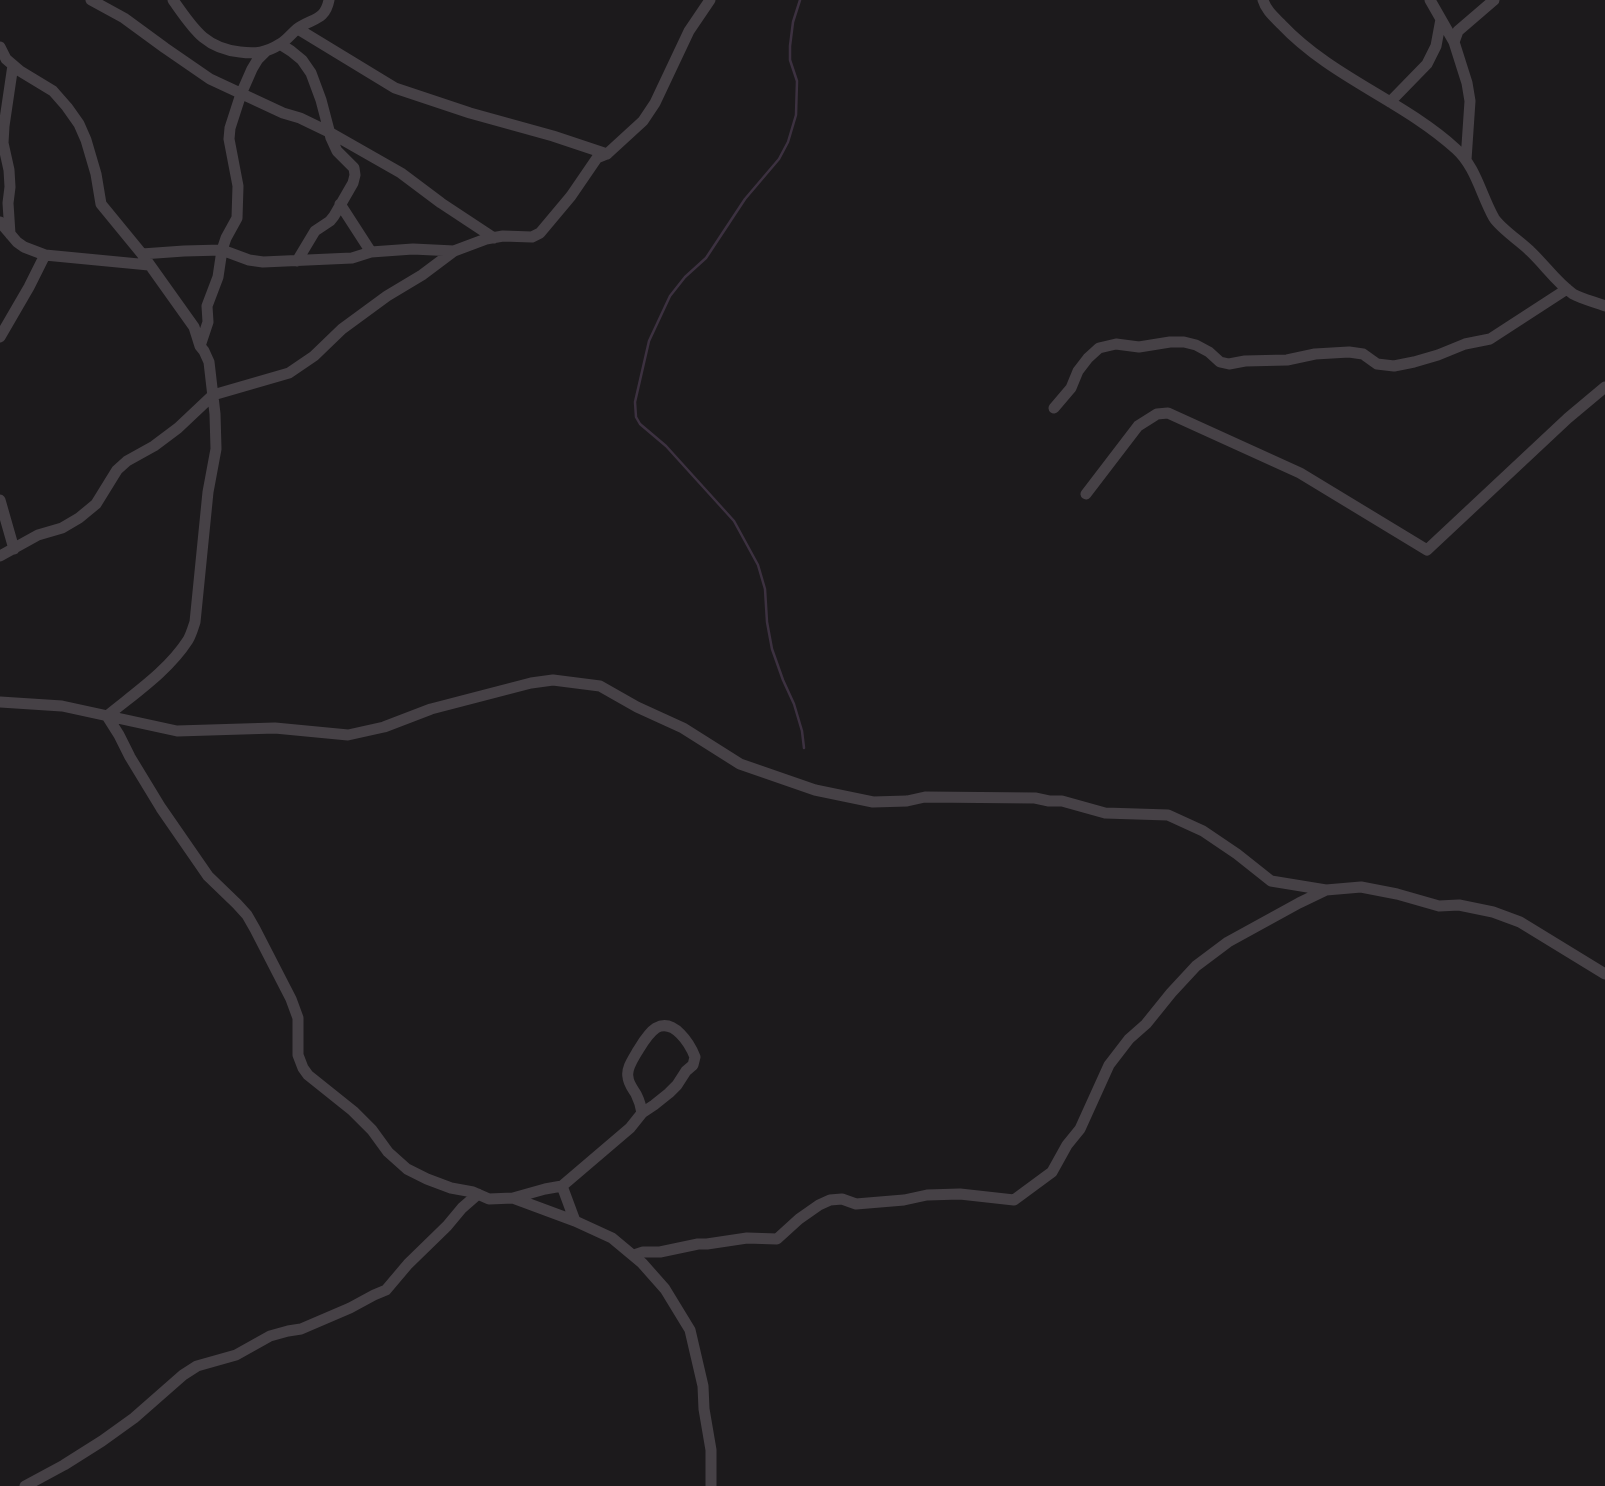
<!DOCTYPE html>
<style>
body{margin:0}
canvas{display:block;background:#1c1a1c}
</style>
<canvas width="1605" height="1486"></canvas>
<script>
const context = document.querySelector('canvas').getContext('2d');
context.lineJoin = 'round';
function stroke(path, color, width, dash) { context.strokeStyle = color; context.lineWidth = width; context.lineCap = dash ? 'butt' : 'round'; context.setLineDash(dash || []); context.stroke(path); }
stroke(new Path2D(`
 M800 0 793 22 790 46V60L797 81 796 115 788 142 779 159 745 199 706 258 685 277 670 296 649 341 635 402 636 417 640 424 666 446 734 521 758 565 765 589 767 622 772 649 783 680 794 704 802 731 804 748`), '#3c3140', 2.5);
stroke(new Path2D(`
 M91 0 124 18 165 48 210 79 283 113 300 118 329 132 401 173 441 203 494 238
 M173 0C193 28 204 48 240 52 255 54 266 53 280 44 286 41 291 34 297 29 312 18 325 21 329 0
 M1263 0C1266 10 1273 16 1281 24 1332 78 1402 100 1456 149 1476 167 1481 195 1494 218 1500 228 1521 242 1530 251 1545 265 1556 282 1573 294 1582 299 1595 302 1605 306
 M1430 0 1454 42
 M298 29 395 88 470 113 553 136 607 154
 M280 44 291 51 302 60 311 73 321 100 331 138 337 151 354 168 355 175 353 183 334 216 330 221 315 231 297 261
 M0 47 6 59 20 71 53 91 67 107 79 124 86 140 96 174 101 204 142 254 184 251 222 250 249 260 263 262 352 258 371 252 413 249 454 251
 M1390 102 1427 64 1436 46 1441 19
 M1466 160 1470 101 1467 83 1454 42 1458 31 1494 0
 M340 204 371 252
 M0 222 17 242 24 247 45 255 149 265
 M10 234 8 203 10 187 9 170 3 143 4 126 13 65
 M0 337 29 287 45 255
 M200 346 208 322 207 306 218 277 222 250 226 238 237 218 238 186 229 139 230 128 241 94 252 69 258 59 267 50
 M1054 408 1071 388 1078 371 1088 358 1099 348 1116 344 1139 347 1170 342H1184L1196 345 1209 352 1220 362 1229 364 1245 361 1287 360 1315 354 1349 352 1363 354 1377 364 1394 366 1414 362 1438 355 1465 344 1490 339 1567 289
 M1086 494 1138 426 1157 414 1168 413 1300 473 1427 550 1568 418 1605 387
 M0 500 14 549
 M0 556 38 535 62 528 79 518 96 504 117 470 127 461 154 446 178 428 213 395 289 373 314 356 342 329 387 296 422 275 454 251 486 239 503 236 532 237 540 233 571 196 597 158 607 154 643 121 655 103 689 31 710 0
 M0 702 62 706 177 731 275 728 348 735 384 727 431 709 531 683 553 680 600 686 637 707 683 728 740 764 815 790 873 802 907 801 925 797 1035 798 1049 801H1062L1105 813 1168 815 1203 831 1237 854 1271 881 1326 890 1361 887 1397 894 1439 906 1459 905 1493 912 1520 922 1605 974
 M107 716 119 735 130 757 161 808 208 876 237 904 247 915 255 929 291 999 298 1018V1055L303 1068 308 1075 353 1111 372 1130 388 1152 407 1169 427 1179 451 1188 473 1192 489 1199 513 1198 575 1221 612 1238 642 1263 665 1289 690 1330 703 1386 704 1409 711 1450V1486
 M107 716C135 693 168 671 188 640 191 635 193 628 195 622L208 492 216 449 215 414 209 362 204 351 200 346 194 327 142 254
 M562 1186 575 1221
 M513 1198 545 1189 562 1186 630 1128 642 1113 654 1105 669 1093 677 1085 686 1071 693 1065 695 1057C690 1044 674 1018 656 1028 648 1033 642 1044 637 1052 633 1059 626 1069 628 1077 628 1083 633 1089 636 1094 639 1100 641 1106 642 1113
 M634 1255 643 1252H660L698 1244H707L747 1238 777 1239 799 1219 819 1205 830 1200 842 1199 856 1204 904 1200 927 1195 960 1194 1014 1200 1052 1172 1067 1145 1080 1129 1109 1065 1129 1039 1146 1024 1171 993 1196 966 1228 942 1299 903 1326 890
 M25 1486 64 1465 102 1441 134 1418 183 1375 197 1366 236 1355 270 1336 288 1331 301 1329 350 1308 374 1295 386 1290 408 1264 447 1226 462 1208 478 1194`), '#464146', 11);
</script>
